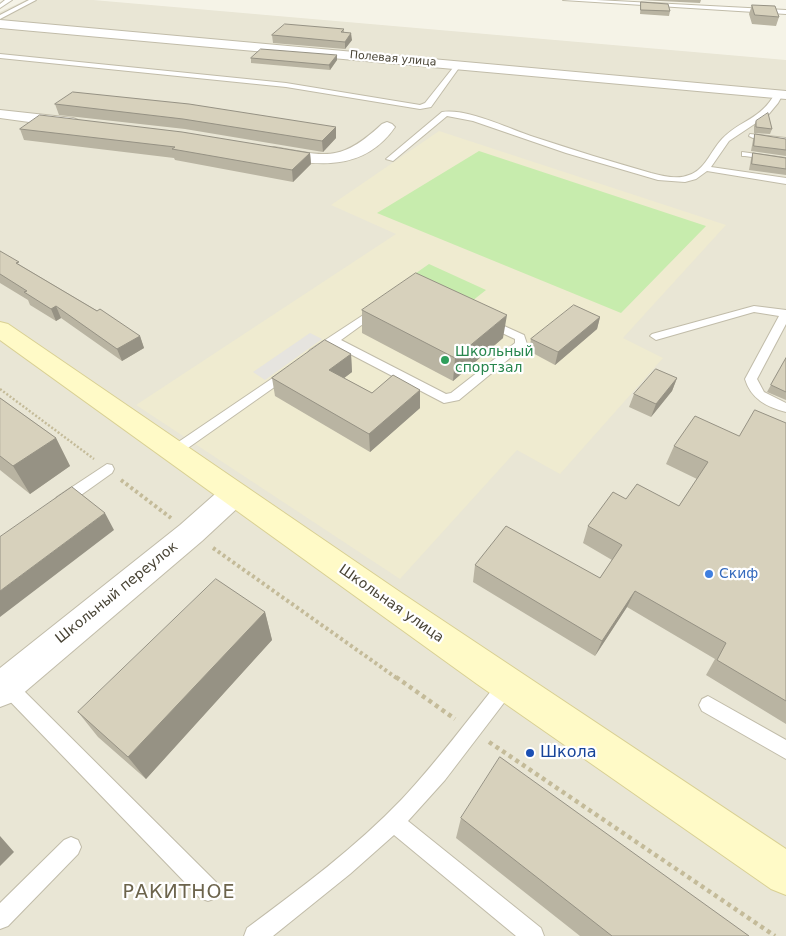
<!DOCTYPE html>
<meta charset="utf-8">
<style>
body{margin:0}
canvas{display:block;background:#f5f3e7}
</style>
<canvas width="786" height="936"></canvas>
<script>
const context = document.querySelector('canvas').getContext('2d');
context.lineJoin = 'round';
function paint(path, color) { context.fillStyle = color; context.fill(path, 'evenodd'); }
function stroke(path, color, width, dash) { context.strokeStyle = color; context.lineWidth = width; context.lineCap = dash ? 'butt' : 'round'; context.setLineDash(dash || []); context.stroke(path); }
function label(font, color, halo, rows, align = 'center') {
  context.font = font + ' "DejaVu Sans",sans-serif'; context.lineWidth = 4.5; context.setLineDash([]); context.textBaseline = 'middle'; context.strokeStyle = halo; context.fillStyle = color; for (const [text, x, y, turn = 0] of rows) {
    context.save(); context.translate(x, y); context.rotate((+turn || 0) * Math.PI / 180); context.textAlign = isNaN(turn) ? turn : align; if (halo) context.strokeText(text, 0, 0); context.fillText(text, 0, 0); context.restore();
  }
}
paint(new Path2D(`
 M26 0H93L786 60V936H0V12Z`), '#e9e6d5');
paint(new Path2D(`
 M439 131 726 225 623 338 663 358 560 474 517 450 400 579 136 405 396 234 331 205Z`), '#efebd0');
paint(new Path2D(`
 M479 151 706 226 621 313 377 213Z
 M429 264 486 290 467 305 409 278Z`), '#c7ecad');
paint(new Path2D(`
 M310 333 322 339 265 380 253 372Z`), '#e6e4df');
const lane = new Path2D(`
 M5 0H12L0 8V4Z
 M29 0H36L0 19V15Z
 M563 0H596L786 10V14Z
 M0 54 286 83 420 105 425 103 456 64 461 65 431 107 420 109 286 87 0 58Z
 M776 92 783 94 778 103 768 115 729 141 711 167 786 178V184L707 171 696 179 685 182 658 180 566 153 473 121 447 116 393 161 386 159 442 112C468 108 509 129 534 137 573 150 612 162 651 173 663 176 678 180 689 175 705 170 710 152 722 139 741 119 760 121 776 92Z
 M750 134 786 138V142L753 138 749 136Z
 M742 152 786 158V162L745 156H742Z
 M377 306 382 309 381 311 341 340 446 394 451 393 515 343V339L485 325 483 323 485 321H493L524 335 527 344 459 400 444 403 333 345 318 356H310L308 353 310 350Z
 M754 306 786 310V324L757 379 764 392 786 403V412C767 407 751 399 745 379L779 316 754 312 656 340 650 336 652 334Z
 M289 367 295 371 293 374 178 455H168L166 452 168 449Z
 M107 464 112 465 114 469 112 473 67 505 62 507 57 505 55 501 57 497Z
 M6 677 12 679 216 882 219 890 216 898 208 901 200 898 0 691V679Z
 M507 677 513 679 516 685 513 691 445 780 408 821 541 928 544 936H516L394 835 350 874 273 936H244L247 928C301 888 355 848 402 799 437 762 468 719 501 679Z
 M708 696 786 740V759L702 711 699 705 702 699Z
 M71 837 78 840 81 847 78 854 8 926 0 929V903L64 840Z`);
const street = new Path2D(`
 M0 20 786 91V99L0 28Z
 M0 110 73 118 78 120 81 123 78 126 73 128 0 118Z
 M387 122 392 124 395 127C364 172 315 167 268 155L266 152 268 149 274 147C327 156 340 163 382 124Z
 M233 484 243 487 247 495 243 503 202 541 13 702 0 707V668L180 525 223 487Z`);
const secondary = new Path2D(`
 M0 322 8 324 403 594 786 849V895L771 889 477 684 0 340Z`);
stroke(lane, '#c1bca9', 2);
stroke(street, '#c1bca9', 2);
stroke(secondary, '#d9d093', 2);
stroke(new Path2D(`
 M0 389 94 459`), '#c4bb99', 2.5, [2, 2]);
stroke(new Path2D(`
 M121 480 171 518
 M213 548 398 679`), '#c4bb99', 4, [3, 3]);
stroke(new Path2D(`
 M396 677 455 719
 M489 742 775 936`), '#c4bb99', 4.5, [4, 4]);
paint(lane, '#fff');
paint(street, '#fff');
paint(secondary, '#fffac7');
paint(new Path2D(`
 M640 0H701L700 3Z
 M641 2 670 11 669 16 640 14Z
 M752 5 779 17 776 26 752 24 749 14Z
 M344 29V32L352 40 345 49 273 43 272 35Z
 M337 55V60L330 70 251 63V58Z
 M55 104 336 127V138L323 152 185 129 59 115Z
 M756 121 772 129 770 134 754 133V126Z
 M20 129 310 153 311 164 293 182 175 160 174 158 24 140Z
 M755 134 786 139V156L751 151 753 140Z
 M753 153 786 158V175L749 170 751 159Z
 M0 251 20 265 140 336 144 348 122 361 61 318 56 321 30 305 28 300 0 283Z
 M362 310 503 338 453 381 362 333Z
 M600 317 597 329 555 365 529 351 531 339Z
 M351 354 352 372 344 378 372 393 420 408 370 452 275 396 272 378Z
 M786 358V400L767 392Z
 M677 378 672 391 651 417 629 407 634 394Z
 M0 398 56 438 70 466 30 494 0 470Z
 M786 423V724L706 675 715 659 627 607 595 656 473 582 475 565 600 578 612 560 583 543 588 526 626 499 679 506 697 479 666 464 674 446 739 436Z
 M265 612 272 640 146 779 98 737 78 712Z
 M461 818 749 936H580L456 838Z`), '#b9b4a2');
paint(new Path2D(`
 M351 33 352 40 345 49V42Z
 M337 55V60L330 70 329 65Z
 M336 127V138L323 152 322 141Z
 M310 153 311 164 293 182 292 170Z
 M56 306 61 318 56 321 51 309Z
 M507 315 503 338 453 381 455 358Z
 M600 317 597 329 555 365 558 352Z
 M140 336 144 348 122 361 117 349Z
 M351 354 352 372 331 388 329 370Z
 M677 378 672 391 651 417 656 404Z
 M420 390V408L370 452 369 434Z
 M56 438 70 466 30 494 13 466Z
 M105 513 114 530 0 617V591Z
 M635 591 627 607 595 656 602 641Z
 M265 612 272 640 146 779 128 757Z
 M0 836 14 852 0 866Z`), '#969284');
const building = new Path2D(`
 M641 2 668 4 670 11 641 10Z
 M752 5 775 6 779 17 755 15Z
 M285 24 344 29 341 32 351 33 345 42 272 35Z
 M261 49 337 55 329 65 251 58Z
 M73 92 189 104 336 127 322 141 183 119 55 104Z
 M768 113 772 129 756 127V121Z
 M40 115 182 132 310 153 292 170 172 149 175 147 20 129Z
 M755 134 786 139V150L754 146Z
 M753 153 786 158V169L752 164Z
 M0 251 19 262 16 263 97 311 100 309 140 336 117 349 56 306 51 309 24 292 27 291 0 274Z
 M416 273 507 315 455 358 362 310Z
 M574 305 600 317 558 352 531 339Z
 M325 340 351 354 329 370 372 393 393 375 420 390 369 434 272 378Z
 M786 358V392L771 385Z
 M656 369 677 378 656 404 634 394Z
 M0 398 56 438 13 466 0 456Z
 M755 410 786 423V701L717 660 726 643 635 591 602 641 475 565 506 526 600 578 622 545 588 526 613 492 626 499 637 484 679 506 708 462 674 446 695 416 739 436Z
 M72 487 105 513 0 591V537Z
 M216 579 265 612 128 757 78 712Z
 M500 757 749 936H612L461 818Z`);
paint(building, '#d7d1bc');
stroke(building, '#969284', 1);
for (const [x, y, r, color] of [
 [445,360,5,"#2e9e5b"],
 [709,574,5,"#3f7fe0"],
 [530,753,5,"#1a4fb4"]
]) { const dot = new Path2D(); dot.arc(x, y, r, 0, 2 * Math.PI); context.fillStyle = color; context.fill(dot); stroke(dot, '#fff', 2); }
label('11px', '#494435', '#fff', [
 ["Полевая улица",393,59,5]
]);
label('14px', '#27864d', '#fff', [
 ["Школьный",455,352],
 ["спортзал",455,368]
], 'left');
label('14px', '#366cbe', '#fff', [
 ["Скиф",719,574]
], 'left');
label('14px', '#494435', '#fff', [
 ["Школьный переулок",117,593,-39],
 ["Школьная улица",391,604,35]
]);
label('16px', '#164399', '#fff', [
 ["Школа",540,753]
], 'left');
context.letterSpacing = '1px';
label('19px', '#6c644c', '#fff', [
 ["РАКИТНОЕ",179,893]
]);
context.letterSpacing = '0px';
</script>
